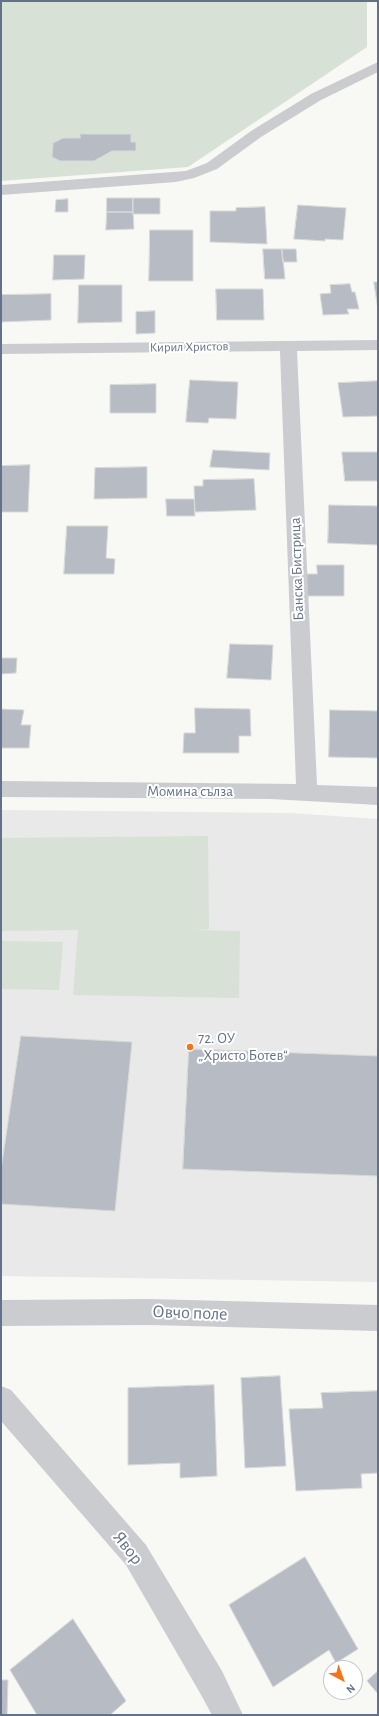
<!DOCTYPE html>
<meta charset="utf-8">
<style>
body{margin:0}
#map{position:relative;width:379px;height:1716px;overflow:hidden;background:#f8f8f5;font-family:"Alegreya Sans",sans-serif}
canvas{display:block}
.frame{position:absolute;inset:0;border:2px solid #647289;pointer-events:none}
.north{position:absolute;left:323px;top:1660px;width:40px;height:40px;box-sizing:border-box;background:#fff;border:1px solid #c1c7d0;border-radius:50%;rotate:139deg;font-size:11px;font-weight:700;line-height:16px;text-align:center;color:#647289}
.north::after{content:'';display:block;margin:auto;width:14px;height:18px;background:#f67417;clip-path:polygon(50% 0,100% 100%,50% 72%,0 100%)}
</style>
<div id="map">
<canvas width="379" height="1716"></canvas>
<div class="frame"></div>
<div class="north">N</div>
</div>
<script>
const context = document.querySelector('canvas').getContext('2d');
context.lineJoin = 'round';
function paint(path, color) { context.fillStyle = color; context.fill(path, 'evenodd'); }
function stroke(path, color, width, dash) { context.strokeStyle = color; context.lineWidth = width; context.lineCap = dash ? 'butt' : 'round'; context.setLineDash(dash || []); context.stroke(path); }
function label(font, color, halo, rows, align = 'center') {
  context.font = font + ' "Alegreya Sans",sans-serif'; context.lineWidth = 4; context.setLineDash([]); context.textBaseline = 'middle'; context.strokeStyle = halo; context.fillStyle = color; for (const [text, x, y, turn = 0] of rows) {
    context.save(); context.translate(x, y); context.rotate((+turn || 0) * Math.PI / 180); context.textAlign = isNaN(turn) ? turn : align; if (halo) context.strokeText(text, 0, 0); context.fillText(text, 0, 0); context.restore();
  }
}
paint(new Path2D(`
 M1 810 290 813 378 819V1282L1 1276Z`), '#e8e9e8');
paint(new Path2D(`
 M1 1H367V47L188 167 1 181Z
 M208 836 209 929 191 930 240 931 239 998 73 995 78 930 1 931V838Z
 M1 941 63 942 59 990 1 989Z`), '#d8e1d5');
const building = new Path2D(`
 M80 134H131V142H136V151H112L94 161H60L52 157 53 143 63 138H80Z
 M107 198H133V212H107Z
 M133 198H160V214H133Z
 M68 199V212H55L56 200Z
 M298 205 346 208 343 240 325 239V241L294 239Z
 M265 207 267 244 210 242V211H236V208Z
 M107 212H133L134 229 106 230Z
 M150 230H193V281H149Z
 M263 249H282L285 279H265Z
 M282 249H296L297 262H283Z
 M54 255H85L84 279 53 280Z
 M374 282H378V309Z
 M350 284 352 292H355L359 309H347L349 314 323 315 320 294 331 293 330 285Z
 M79 285H122V322L78 323Z
 M216 289H263L264 320H217Z
 M51 294V320L1 322V295Z
 M155 311V333L136 334V312Z
 M190 380 238 382 236 419 209 418 208 423 186 422Z
 M378 381V416L343 417 338 383Z
 M156 384V413H110V385Z
 M213 450 270 453 269 470 210 467Z
 M342 452H378V481H345Z
 M30 465 28 512H1V466Z
 M147 467V498L94 499 95 468Z
 M254 479 256 510 195 512 194 486H203V480Z
 M166 499H194L195 516H167Z
 M329 505 378 506V545L328 543Z
 M67 526H108L106 558 115 559 114 574H64Z
 M317 565H344V596H307L306 574H317Z
 M230 644 273 645 271 680 227 678Z
 M1 658H17L16 673 1 674Z
 M195 708 250 709 251 736H239V753H183L184 733H195Z
 M1 709 24 710 21 725H31L29 748H1Z
 M330 710 378 711V758L329 757Z
 M21 1036 132 1042 115 1211 1 1204V1170Z
 M189 1049 378 1056V1176L183 1169Z
 M280 1376 286 1466 245 1468 241 1378Z
 M214 1385 217 1476 180 1478V1463L128 1465V1388Z
 M378 1391V1473L361 1474 362 1488 296 1491 289 1409 323 1408 321 1393Z
 M305 1557 358 1649 336 1663 329 1650 273 1687 229 1605Z
 M73 1619 126 1701 110 1715H37L10 1670Z
 M378 1671V1694L367 1681Z
 M1 1680H8L7 1715H1Z`);
paint(building, '#b7bcc4');
stroke(building, '#d9dad7', 1);
paint(new Path2D(`
 M378 62V72L321 100 261 137 217 169 194 178 176 182 1 195V185L186 171 207 163 251 131 311 94Z
 M378 340V350L297 351 317 785 378 787V805L271 799 1 797V781L296 784 280 351 1 354V344Z
 M150 1299 378 1305V1331L150 1325 1 1326V1300Z
 M1 1386 11 1390 146 1545 222 1671 243 1715H212L200 1693 126 1565 1 1421Z`), '#caccd0');
for (const [x, y, r, color] of [
 [190,1047,4,"#f67417"]
]) { const dot = new Path2D(); dot.arc(x, y, r, 0, 2 * Math.PI); context.fillStyle = color; context.fill(dot); stroke(dot, '#fff', 1.5); }
label('13px', '#647289', '#fff', [
 ["Кирил Христов",189,347,-1]
]);
label('15px', '#647289', '#fff', [
 ["Банска Бистрица",297,569,-92],
 ["Момина сълза",190,791]
]);
label('15px', '#647289', '#fff', [
 ["72. ОУ",198,1038],
 ["„Христо Ботев“",198,1055]
], 'left');
label('18px', '#647289', '#fff', [
 ["Овчо поле",190,1313,2],
 ["Явор",128,1548,52]
]);
</script>
